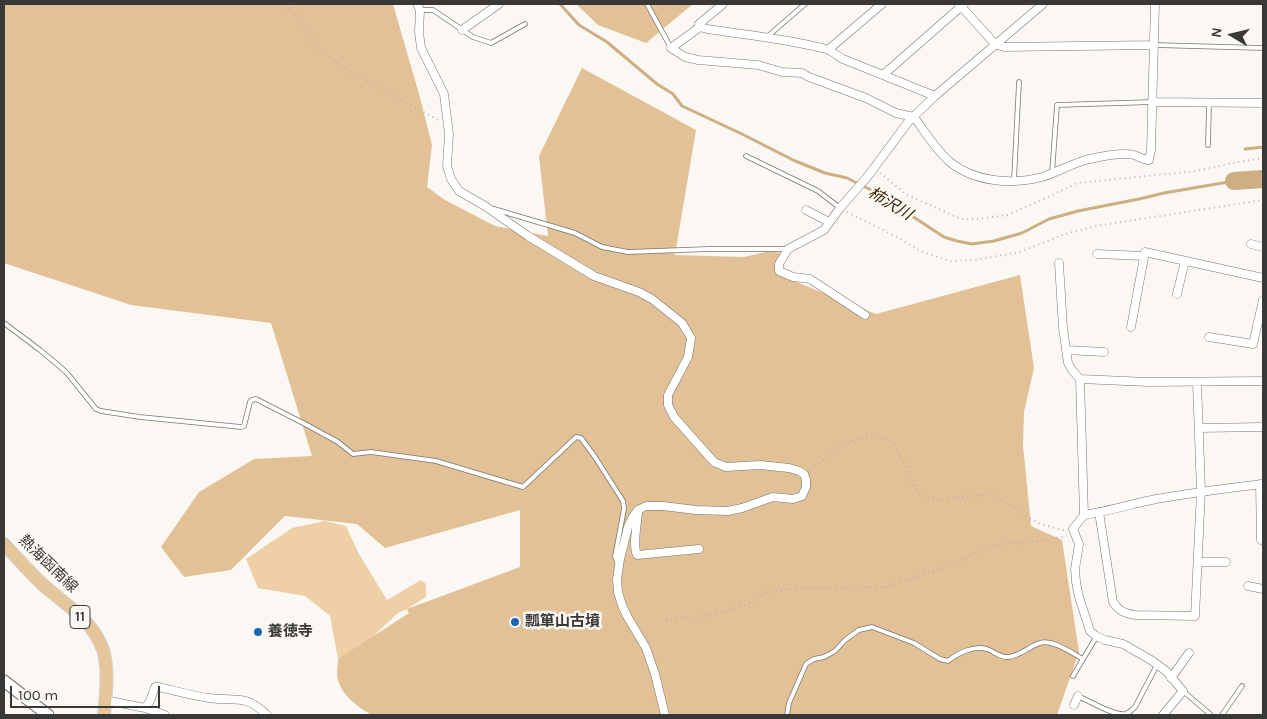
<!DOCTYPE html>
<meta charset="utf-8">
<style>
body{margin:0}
#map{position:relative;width:1267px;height:719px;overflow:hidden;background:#fbf8f4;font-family:Karla,sans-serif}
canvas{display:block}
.frame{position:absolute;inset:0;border:5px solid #3a3837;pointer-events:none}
.north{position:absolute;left:1207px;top:10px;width:50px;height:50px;-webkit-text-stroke:4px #fbf8f4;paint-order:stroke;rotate:279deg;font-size:14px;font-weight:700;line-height:20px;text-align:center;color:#3a3837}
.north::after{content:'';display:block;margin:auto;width:18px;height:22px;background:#3a3837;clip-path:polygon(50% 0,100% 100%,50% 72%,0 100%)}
.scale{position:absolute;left:10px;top:686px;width:150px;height:22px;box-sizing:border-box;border:2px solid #3a3837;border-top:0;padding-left:6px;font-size:15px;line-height:18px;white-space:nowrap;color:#3a3837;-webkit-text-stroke:4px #fbf8f4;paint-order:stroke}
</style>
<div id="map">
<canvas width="1267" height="719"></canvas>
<div class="frame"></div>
<div class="north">N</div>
<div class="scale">100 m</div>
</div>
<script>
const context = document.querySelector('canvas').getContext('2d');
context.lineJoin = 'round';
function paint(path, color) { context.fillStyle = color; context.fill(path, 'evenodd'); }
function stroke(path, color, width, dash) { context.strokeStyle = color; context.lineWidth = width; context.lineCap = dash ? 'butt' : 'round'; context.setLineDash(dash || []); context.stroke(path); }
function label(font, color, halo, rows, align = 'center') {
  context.font = font + ' Karla,"Noto Sans JP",sans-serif'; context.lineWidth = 5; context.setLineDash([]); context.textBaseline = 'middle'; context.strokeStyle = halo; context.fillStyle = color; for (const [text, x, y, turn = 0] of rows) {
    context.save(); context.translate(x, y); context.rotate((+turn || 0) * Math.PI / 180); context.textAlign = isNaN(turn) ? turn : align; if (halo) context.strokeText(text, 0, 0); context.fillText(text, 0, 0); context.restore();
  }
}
paint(new Path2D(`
 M325 521 346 526 359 554 387 600 421 580 426 584V597L407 609 398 613 363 646 338 659 330 616 305 596 258 588 246 559 292 528Z`), '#efcfa6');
paint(new Path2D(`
 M4 4H393L419 94 432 145 427 187 445 200 495 226 548 236 539 156 582 68 696 130 675 255 744 257 770 251 781 253 776 268 784 277 876 314 1020 275 1034 368 1024 412 1023 445 1031 526 1062 540 1079 652 1057 715H372C357 707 339 693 337 675 337 670 338 664 338 659L409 613 407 609 520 567V510L385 548 357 524 285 516 231 570 184 577 161 547 199 492 254 459 312 456 271 323 131 305 4 263Z
 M576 4H693L646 43 598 25Z`), '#e2c196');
stroke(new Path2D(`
 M560 4 579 25 607 42 657 84 673 94 682 106 742 134 793 160 825 173 847 178 877 193 944 237 957 241 972 244 994 241 1022 233 1049 219 1078 211 1139 199 1164 193 1234 181
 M1245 149 1263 147`), '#ceae83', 3);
stroke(new Path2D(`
 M1234 181 1263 179`), '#ceae83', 18);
const lane = new Path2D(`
 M647 4 671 48
 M420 10H433L473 37 491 43 525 24
 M768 36 805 4
 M1154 45 1263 48
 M1208 145 1209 103
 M746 156 818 191 840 208
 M1052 173 1057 105 1153 102
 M1014 180 1019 82
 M494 209 575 233 602 247 628 252 709 249H787
 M4 323 40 350 58 365 67 373 96 409 101 411 140 417 241 427 244 426 250 402 252 400 256 399 307 425 338 442 353 454 371 452 436 461 523 487 574 439 576 437 581 438 595 457 623 501 624 509 615 557 618 564
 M1073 676 1083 659
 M1183 691 1211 715
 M1078 696C1089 701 1114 716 1125 714 1129 713 1132 710 1135 707L1157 665
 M787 715 789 703 806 664 814 659 824 657 835 651 845 640 859 630 872 627 914 643 940 659 948 661C958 653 974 645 987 649 995 652 1000 658 1009 657 1021 655 1030 646 1040 643 1052 639 1072 653 1083 659L1097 636
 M1222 715 1242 686`);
const street = new Path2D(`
 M417 4 420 10 419 32 421 48 444 94 449 134 447 166 451 179 459 191 485 206 528 236 594 276 639 292 652 299 682 323 691 338 688 357 668 395V405L674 417 714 462 726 467 760 465 789 468 799 471 804 474 806 480V487L802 496 793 499 773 497 742 508 728 511 696 510 663 506H646L638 510 632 518 628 527 620 559 617 579 618 592 622 605 627 616 646 648 655 674 665 715
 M723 4 699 24 700 27 707 29C747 35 788 39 826 49 830 50 838 56 843 59L935 96
 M959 4 995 44 1004 47 1154 45
 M700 27 671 48 685 57 698 60 758 65 782 72 802 73 809 77 866 98 896 113 914 117C925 132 936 150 950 162 974 182 1012 185 1042 177 1057 172 1070 165 1085 160 1094 158 1103 156 1111 155 1119 154 1127 153 1134 155 1140 157 1143 160 1149 160L1151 150 1155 4
 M462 30 499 4
 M829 49 882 4
 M883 75 964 4
 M1153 102 1263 103
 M806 210 829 222
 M1251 244 1263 247
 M1097 254 1144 256
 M1059 263 1063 328 1068 363 1072 370 1080 379 1084 515
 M1177 294 1185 261
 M865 315 810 279 793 277 779 271V264L788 249 824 230 840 208 868 176 909 121 935 96 1043 4
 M1131 327 1145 252 1263 278
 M1209 337 1253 344 1263 300
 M1066 350 1104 352
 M1080 379 1148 382 1263 381
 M1199 428 1263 427
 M1260 484 1261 540
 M638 510C638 523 632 543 637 555L699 549
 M1099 512 1113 602C1119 611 1124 613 1135 615L1195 616 1201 491 1197 382
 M1198 562H1226
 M1248 586 1263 589
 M1171 678 1189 653
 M105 700 145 708 165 715
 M1074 705 1078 696
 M145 708 150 701 155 687H159C176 691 192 696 209 698 236 702 244 693 267 715
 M1163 715 1183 691 1166 671 1151 660 1123 644 1105 640 1096 636 1090 631 1079 597 1076 582 1075 569 1079 544 1073 529 1084 515C1109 511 1132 504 1156 499 1192 493 1227 488 1263 484`);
const secondary = new Path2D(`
 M4 681 48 715`);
const primary = new Path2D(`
 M4 544C16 557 28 570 41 583 63 603 93 620 103 650 109 670 106 694 104 715`);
stroke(lane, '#787571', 5.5);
stroke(street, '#787571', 9);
stroke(secondary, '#787571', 13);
stroke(primary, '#d4d3d3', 14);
stroke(new Path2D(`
 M284 4 295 14 319 50 349 71 438 120
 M880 173 907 195 961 219H978L1007 215 1046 198 1077 183 1196 171 1238 162 1263 158
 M847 212 897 237 922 252 950 261 975 260 1020 252 1065 234 1096 226 1263 200
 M811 469 839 448 860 437 888 439 895 445 918 493 935 500 992 494 1038 523 1066 531
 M666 620 717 614 745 605 765 593 797 588 887 587 947 567 975 553 1010 542 1019 544 1067 536`), '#b6b3b0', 2, [1, 4]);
stroke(lane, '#fff', 4);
stroke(street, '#fff', 8);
stroke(secondary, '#fff', 11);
stroke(primary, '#e5c69b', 12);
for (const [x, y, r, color] of [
 [515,622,5,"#1964b3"],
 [258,632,5,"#1964b3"]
]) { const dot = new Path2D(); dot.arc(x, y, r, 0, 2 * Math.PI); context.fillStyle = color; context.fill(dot); stroke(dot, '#fbf8f4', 2); }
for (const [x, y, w] of [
 [80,617,20]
]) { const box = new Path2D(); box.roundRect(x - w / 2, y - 11.5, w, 23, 4); context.fillStyle = '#fbf8f4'; context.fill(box); stroke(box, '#3a3837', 1); }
label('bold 14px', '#3a3837', null, [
 ["11",80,617]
]);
label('15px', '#3a3837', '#fbf8f4', [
 ["熱海函南線",48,564,44]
]);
label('bold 15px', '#3a3837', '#fbf8f4', [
 ["瓢箪山古墳",525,622],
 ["養徳寺",268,632]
], 'left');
label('italic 16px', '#3c2502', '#fbf8f4', [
 ["柿沢川",890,204,31]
]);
</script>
